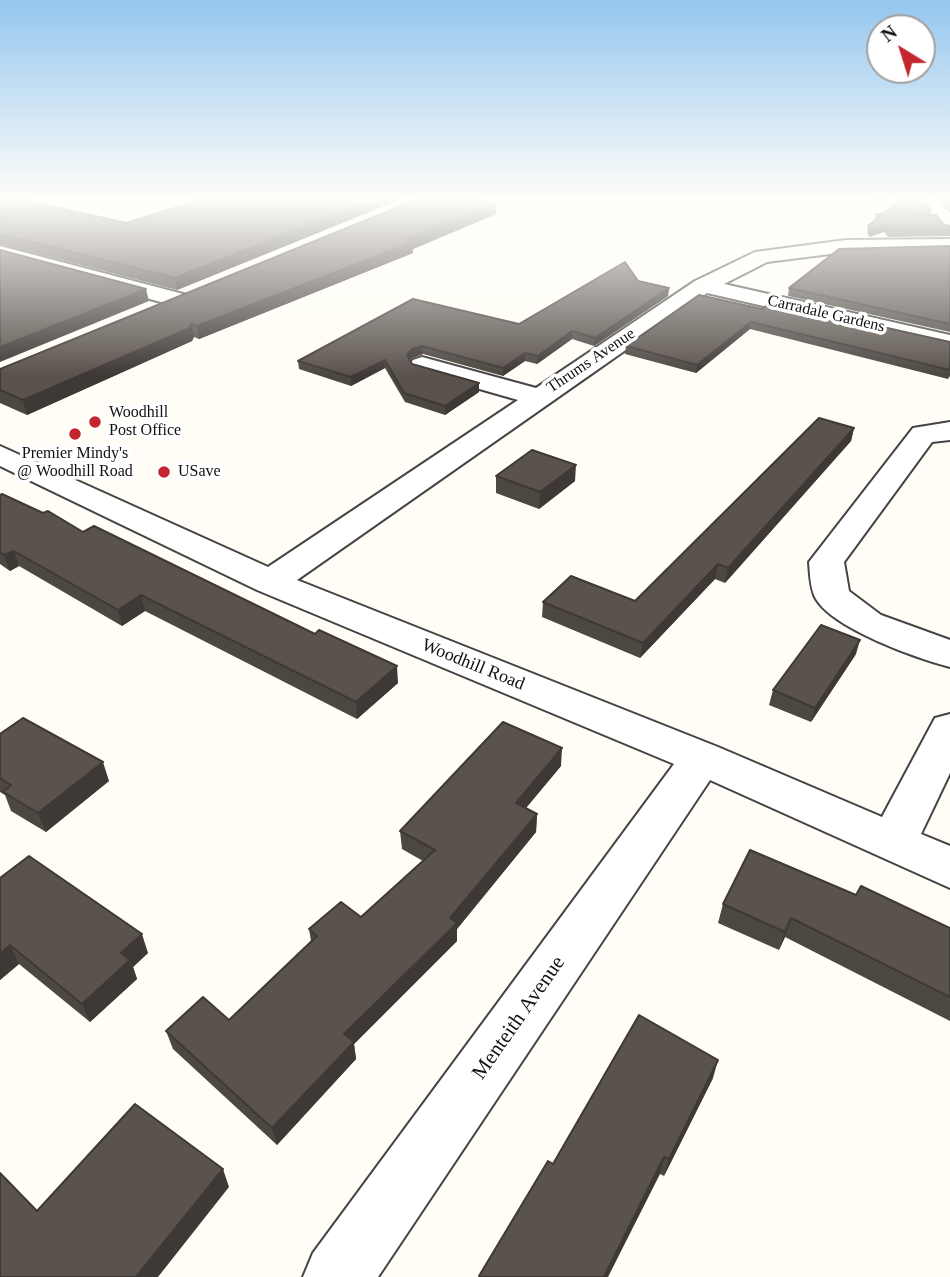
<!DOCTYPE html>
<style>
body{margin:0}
#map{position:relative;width:950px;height:1277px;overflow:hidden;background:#fffdf5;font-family:Georgia,serif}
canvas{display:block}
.north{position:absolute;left:866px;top:14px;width:70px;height:70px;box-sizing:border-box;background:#fff;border:2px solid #a0a0a0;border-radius:50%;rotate:322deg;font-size:19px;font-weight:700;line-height:28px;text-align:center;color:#111}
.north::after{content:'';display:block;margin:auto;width:24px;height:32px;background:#c4262e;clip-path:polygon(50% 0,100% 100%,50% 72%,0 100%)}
</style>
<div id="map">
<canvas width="950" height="1277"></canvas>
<div class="north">N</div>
</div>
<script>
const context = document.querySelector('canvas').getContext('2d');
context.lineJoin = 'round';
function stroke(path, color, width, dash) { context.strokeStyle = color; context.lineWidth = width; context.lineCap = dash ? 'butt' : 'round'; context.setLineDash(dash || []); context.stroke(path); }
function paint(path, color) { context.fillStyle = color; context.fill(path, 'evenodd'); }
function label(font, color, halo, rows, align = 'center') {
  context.font = font + ' Georgia,serif'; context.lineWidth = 7; context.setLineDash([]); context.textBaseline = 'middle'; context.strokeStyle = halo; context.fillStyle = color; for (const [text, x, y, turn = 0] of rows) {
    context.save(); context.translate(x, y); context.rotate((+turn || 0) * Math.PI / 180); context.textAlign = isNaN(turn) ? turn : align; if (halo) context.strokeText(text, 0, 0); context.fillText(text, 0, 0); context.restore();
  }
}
const minor = new Path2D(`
 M917 197H935L950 213V231L943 229Z
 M950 239V251L846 252 767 262 724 284 950 335V349L707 293 297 580 718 747 882 817 935 718 950 714V773L921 834 950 846V888L710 780 378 1277H303L313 1253 674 764 257 590 0 466V446L268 567 518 400 413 370 409 365 413 360 422 357 536 388 695 281 755 252 846 240Z
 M0 246 187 295 190 300 187 305 179 307 0 258Z
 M950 422V440L932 442 844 562 849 591 881 615 950 640V667C916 658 834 629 816 599 810 589 810 573 809 562L913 428Z`);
stroke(minor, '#444', 4);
paint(minor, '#fff');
paint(new Path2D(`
 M0 197 126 223 208 197H406L177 290 0 244Z
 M937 197H950V209Z
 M496 203V214L413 249V253L199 339 194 337 192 341 27 415 0 403V369Z
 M931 210 929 215 943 224 950 226V236L888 237 884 232 869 237 867 232 868 226 875 220 876 214Z
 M950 246V332L788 296 789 288Z
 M638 281 669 288 668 296 594 346 572 339 537 364 525 361 503 376 423 354 412 358 410 360 412 364 479 392 445 415 405 402 385 368 351 386 299 369 298 361 519 324Z
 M762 309 950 342V376L948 379 750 329 696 373 625 354 626 346Z
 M854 428 851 441 725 583 715 579 640 658 542 617 543 602 635 601Z
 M496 476 575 481 539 509 496 493Z
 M0 495 83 532 398 683 357 719 145 611 122 626 19 566 10 571 0 564Z
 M856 654 811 722 769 705 773 690Z
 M0 734 109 781 46 832 11 811 5 795 0 792Z
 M561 766 526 808 537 814 536 832 457 929V941L354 1044 356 1059 277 1145 173 1049 166 1031 229 1020 311 941 309 929 361 917 423 861 402 849 400 831Z
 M0 878 148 953 133 967 137 979 90 1022 19 964 0 980Z
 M856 895 950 928V1021L785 937 779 950 718 923 723 904Z
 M713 1078 664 1176 660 1174 553 1164Z`), '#4d4742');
paint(new Path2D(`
 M379 197H406L177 290 175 278Z
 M877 197H892L875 202Z
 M496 203V214L413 249V253L199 339 197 326Z
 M931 210 929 216 916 215Z
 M886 225 884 232 869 237 871 230Z
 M669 288 668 296 594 346 595 338Z
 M146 289 149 301 0 362V347Z
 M751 322 750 329 696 373 697 365Z
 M191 324 194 337 192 341 27 415 23 400Z
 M572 331V339L537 364 538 356Z
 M422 346 423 354 412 358 407 363V355L412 349Z
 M525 353V361L503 376V368Z
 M385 360V368L351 386V377Z
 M479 383V392L445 415V406Z
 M854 428 851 441 725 583 728 568Z
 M576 465 575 481 539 509 540 492Z
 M14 551 19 566 10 571 4 555Z
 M718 564 715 579 640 658 643 643Z
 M141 595 145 611 122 626 118 610Z
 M860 640 856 654 811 722 815 708Z
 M397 666 398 683 357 719 356 702Z
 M562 748 561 766 515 821 516 803Z
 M103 762 109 781 46 832 38 813Z
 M537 814 536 832 457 929V941L354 1044 356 1059 277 1145 272 1128 344 1034 450 918Z
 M791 918 785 937 779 950 785 932Z
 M142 934 148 953 133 967 137 979 90 1022 82 1004 121 953Z
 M10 945 19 964 0 980V954Z
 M718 1060 713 1078 664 1176 669 1159Z
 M664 1157 660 1174 608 1277H604Z
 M223 1169 229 1187 158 1277H136Z`), '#3f3936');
const building = new Path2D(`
 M0 197H12L126 223 208 197H379L175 278 0 234Z
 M423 197H462L496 203 406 240 413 242 197 326 191 324 190 328 23 400 0 390V369Z
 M905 197H921L931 210 916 215H936L943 224 950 226V230H890L886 225 871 230 868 226 879 217 876 214H882Z
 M950 246V324L789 288 839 249Z
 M0 250 146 289 0 347Z
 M625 262 638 281 669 288 595 338 572 331 538 356 525 353 503 368 422 346 412 349 407 355 412 364 479 383 445 406 404 393 385 360 351 377 298 361 413 299 519 324Z
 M699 295 762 309 771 302 950 342V370L751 322 697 365 626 346Z
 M819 418 854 428 728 568 718 564 643 643 543 602 571 576 635 601Z
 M532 450 576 465 540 492 496 476Z
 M2 494 43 513 48 511 83 532 94 526 315 634 319 630 397 666 356 702 141 595 118 610 14 551 4 555 0 552V495Z
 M821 625 860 640 815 708 773 690Z
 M23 718 103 762 38 813 3 792 11 785 0 778V734Z
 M503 722 562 748 516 803 537 814 450 918 457 923 344 1034 354 1042 272 1128 166 1031 203 997 229 1020 317 936 309 929 341 902 361 917 435 850 400 831Z
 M750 850 856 895 861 886 950 928V997L791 918 785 932 723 904Z
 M29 856 142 934 121 953 130 960 82 1004 10 945 0 954V878Z
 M639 1015 718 1060 669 1159 664 1157 604 1277H480L479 1276 548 1161 553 1164Z
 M135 1104 223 1169 136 1277H0V1173L37 1211Z`);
paint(building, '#5a524d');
stroke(building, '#3f3936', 2);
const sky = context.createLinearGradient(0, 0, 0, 375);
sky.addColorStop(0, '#95c6ee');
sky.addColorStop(0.53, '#fffefa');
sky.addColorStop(1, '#fffefa00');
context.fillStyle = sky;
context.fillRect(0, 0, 950, 375);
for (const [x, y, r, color] of [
 [95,422,7,"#c4262e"],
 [75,434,7,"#c4262e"],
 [164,472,7,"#c4262e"]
]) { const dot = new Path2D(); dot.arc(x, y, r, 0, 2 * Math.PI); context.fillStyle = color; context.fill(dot); stroke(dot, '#fff', 2.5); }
label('16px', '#111', '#fff', [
 ["Carradale Gardens",826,314,13],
 ["Thrums Avenue",591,361,-34]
]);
label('16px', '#111', '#fff', [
 ["Woodhill",109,413],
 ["Post Office",109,431],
 ["Premier Mindy's",75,454,"center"],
 ["@ Woodhill Road",75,472,"center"],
 ["USave",178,472]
], 'left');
label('18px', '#111', '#fff', [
 ["Woodhill Road",473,665,22]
]);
label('21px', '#111', '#fff', [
 ["Menteith Avenue",519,1018,-55]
]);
</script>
